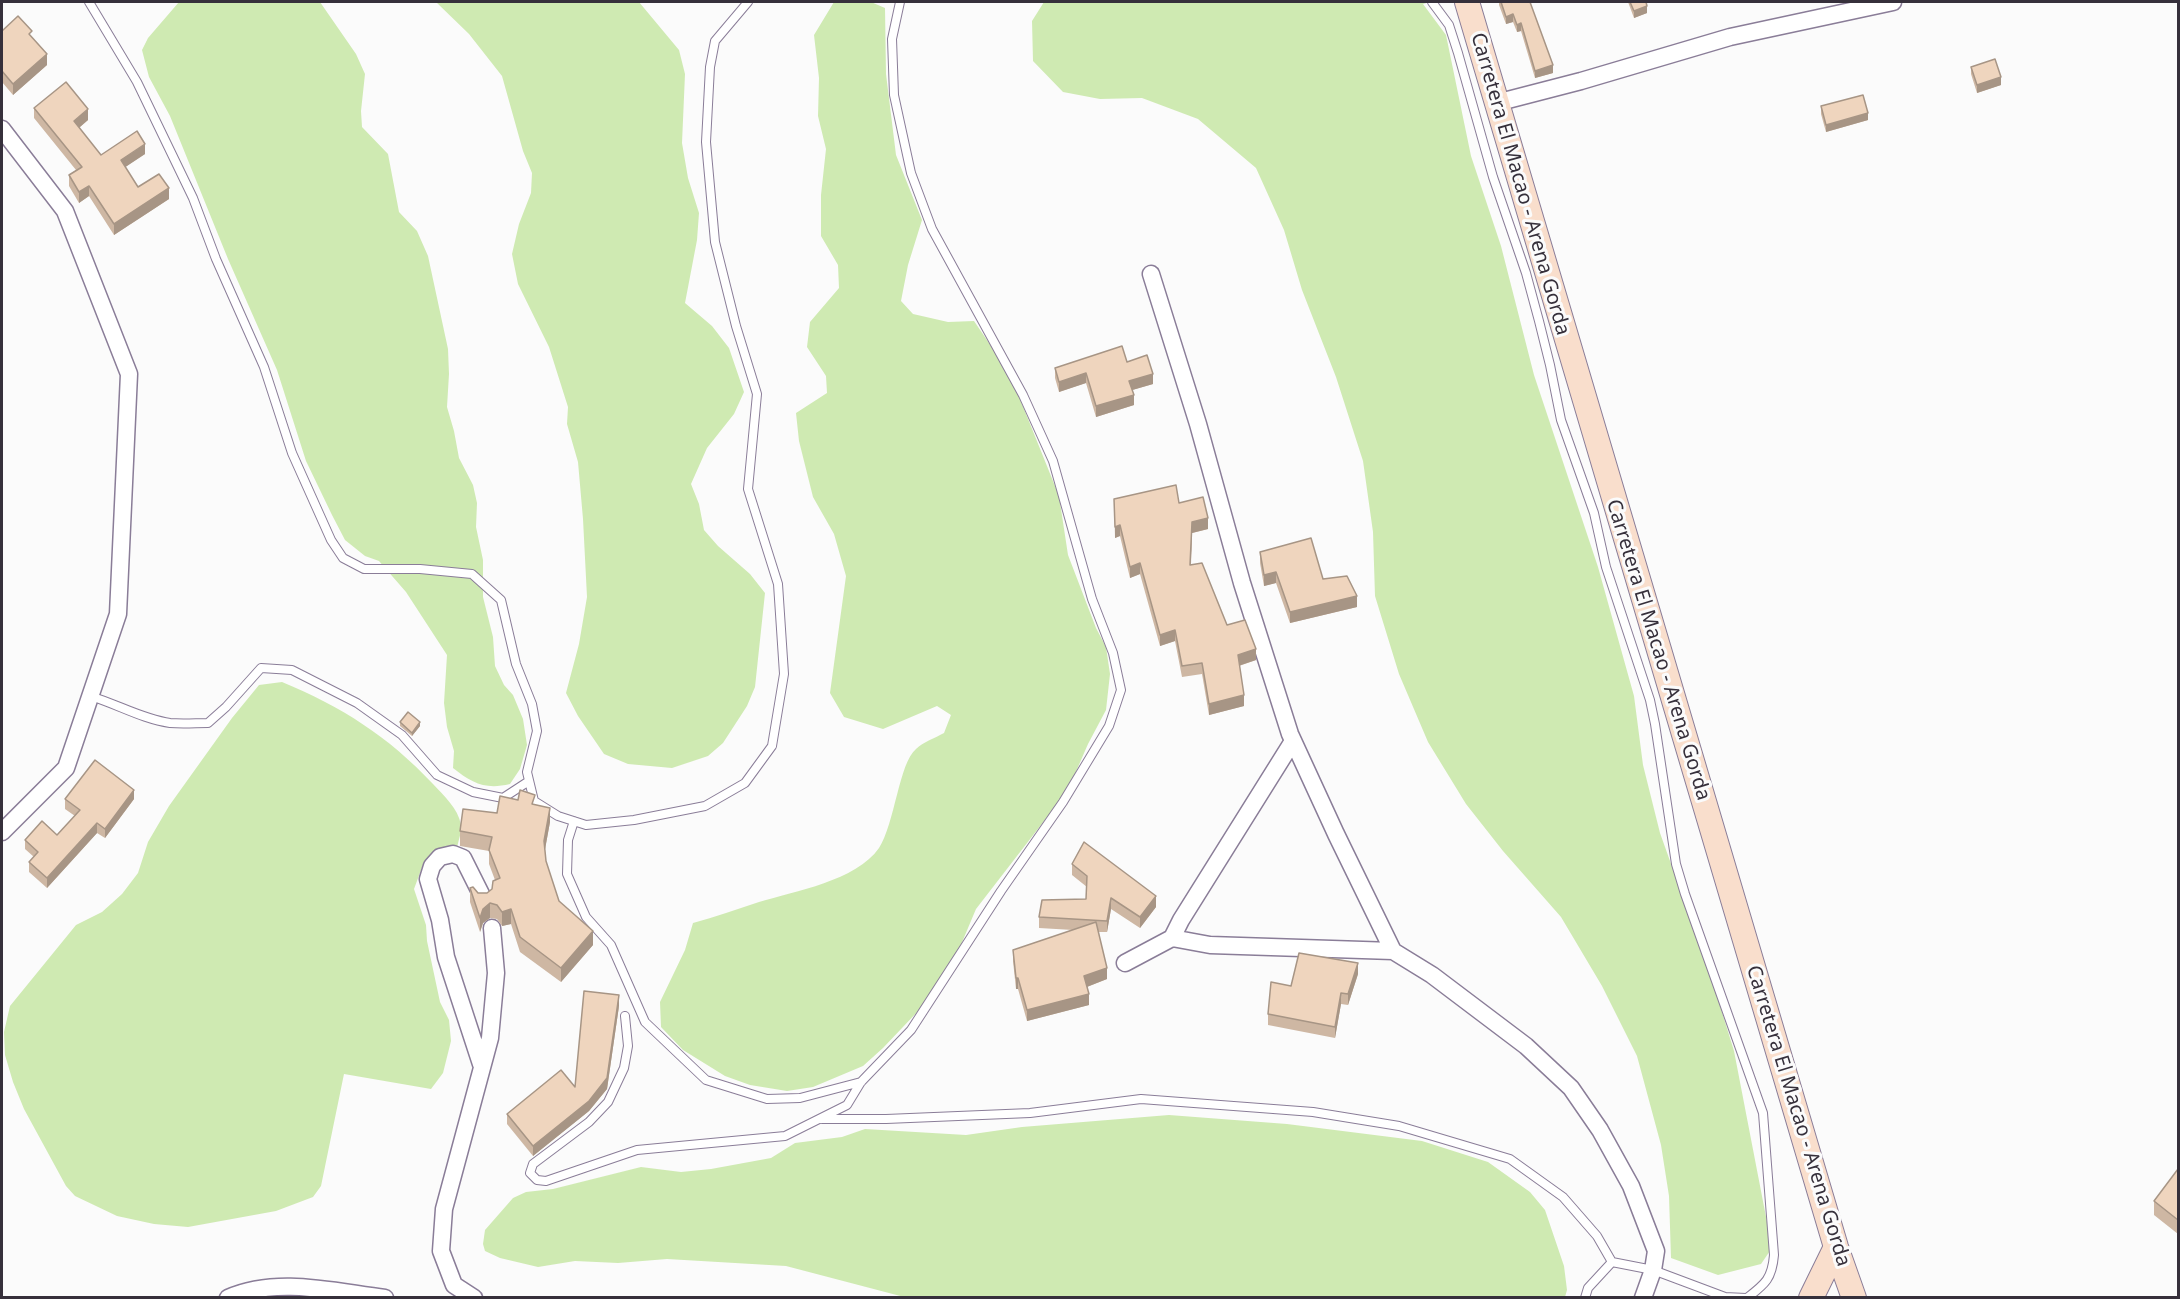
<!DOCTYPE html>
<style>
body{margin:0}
#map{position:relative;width:2180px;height:1299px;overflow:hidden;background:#fbfbfb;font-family:"Noto Sans",sans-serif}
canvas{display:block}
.frame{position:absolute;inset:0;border:3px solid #36303b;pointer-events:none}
</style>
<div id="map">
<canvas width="2180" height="1299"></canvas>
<div class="frame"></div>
</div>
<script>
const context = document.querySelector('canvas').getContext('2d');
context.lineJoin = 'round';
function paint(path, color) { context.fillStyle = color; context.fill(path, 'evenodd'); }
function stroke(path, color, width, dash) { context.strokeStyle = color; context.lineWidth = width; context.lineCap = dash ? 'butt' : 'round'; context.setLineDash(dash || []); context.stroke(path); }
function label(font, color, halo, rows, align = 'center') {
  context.font = font + ' "Noto Sans",sans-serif'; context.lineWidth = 6; context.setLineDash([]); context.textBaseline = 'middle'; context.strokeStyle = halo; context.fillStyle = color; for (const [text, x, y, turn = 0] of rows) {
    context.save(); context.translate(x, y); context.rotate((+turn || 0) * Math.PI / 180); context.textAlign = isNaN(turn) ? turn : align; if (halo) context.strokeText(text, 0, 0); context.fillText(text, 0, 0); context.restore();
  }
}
paint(new Path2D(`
 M179 2H320L356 54 365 74 361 111 362 127 388 154 399 212 417 231 428 256 448 349 449 374 447 407 454 431 459 458 473 485 477 503 476 527 483 560V597L493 637 495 666 504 685 513 695 523 719 527 745 520 769 510 784C485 790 472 783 453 768L454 751 447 727 444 703 447 655 406 592 379 561 365 556 345 540 332 515 306 461 277 370 228 259 170 116 149 77 142 50 148 38Z
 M436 2H639L679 50 685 74 682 143 688 178 699 213 697 240 685 303 712 326 729 348 744 392 734 414 707 448 691 484 699 504 704 530 718 546 750 574 765 593 755 687 747 706 723 743 708 756 672 768 628 764 604 754 578 716 566 693 579 644 587 597 583 519 578 462 567 424 568 407 549 347 518 284 512 254 519 224 531 193 532 173 523 151 502 76 469 34Z
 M834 2H871L885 8 886 74 896 155 922 220 908 265 901 301 913 314 948 322 974 321 1010 374 1059 496 1068 555 1096 628 1106 647 1110 674 1106 710 1088 744 1068 790 976 909 952 966 921 1008 883 1048 863 1066 813 1087 787 1091 750 1085 725 1076 683 1050 661 1027 660 1002 685 950 693 923C715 917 737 909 759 902 795 891 856 881 879 848 895 823 899 763 916 749 923 742 935 738 944 733L951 715 937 706 883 729 844 717 830 693 846 576 834 534 813 497 799 441 796 413 827 393 826 376 807 347 810 322 839 288 838 265 821 236V195L826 149 818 116 819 78 814 35Z
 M1044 2H1430L1423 4 1446 35 1471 156 1501 246 1534 375 1598 567 1634 696 1643 765 1660 833 1709 970 1734 1051 1772 1248 1761 1264 1718 1275 1671 1258 1669 1196 1661 1145 1637 1056 1602 986 1561 917 1503 851 1466 804 1428 742 1399 674 1375 596 1373 532 1363 461 1336 377 1302 290 1284 230 1256 168 1198 119 1142 98 1100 99 1063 92 1033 61 1032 21Z
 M282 682C342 707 388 736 433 784 444 796 458 808 461 825 462 832 458 841 457 848L442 847 424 862 414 889 426 925 427 941 440 1002 449 1020 451 1041 443 1073 431 1089 344 1074 321 1186 313 1197 276 1211 188 1227 154 1224 117 1216 75 1196 66 1186 24 1109 13 1082 5 1055 4 1032 10 1006 76 925 102 912 122 894 138 873 148 842 169 806 232 718 259 685Z
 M1169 1115 1287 1124 1422 1141 1488 1162 1530 1192 1545 1210 1564 1266 1567 1290 1565 1297 908 1298 786 1266 667 1259 618 1263 575 1261 538 1267 500 1258 485 1251 483 1244 485 1230 513 1198 526 1192 553 1189 641 1167 681 1172 711 1169 771 1158 795 1143 842 1137 865 1129 966 1135 1022 1127Z`), '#cfeab2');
const lane = new Path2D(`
 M89 2 137 82 193 198 216 259 264 367 292 453 331 540 343 558 364 569H420L472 574 501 600 516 664 532 704 537 731 527 772 534 801 558 816 586 825 634 820 705 806 745 783 772 746 784 674 778 584 748 489 757 394 736 326 715 242 706 142 710 67 715 41 748 2
 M1432 2 1449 25 1458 53 1493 177 1526 273 1539 321 1550 365 1561 420 1594 513 1606 567 1650 700 1655 724 1676 864 1685 894 1763 1113 1774 1255C1772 1279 1765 1284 1747 1298
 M90 696C117 704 142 719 170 723 183 724 196 723 208 723L226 707 261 668 292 670 357 703 402 735 437 775 473 792 503 798 529 781
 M574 821 568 840 567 874 586 917 611 945 645 1022 706 1080 767 1099 800 1098 861 1082
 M625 1016 628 1046 624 1068 608 1102 589 1122 533 1164 530 1173 537 1180 546 1181 637 1150 785 1136 847 1105 861 1082 911 1030 1001 891 1063 802 1109 726 1121 690 1113 653 1092 599 1053 461 1023 395 932 229 911 173 894 95 892 39 900 2
 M822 1119H886L1030 1113 1141 1099 1313 1112 1399 1126 1510 1159 1563 1197 1597 1236 1612 1262 1588 1288 1585 1298
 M1612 1262 1653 1270 1725 1297 1746 1298`);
const street = new Path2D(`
 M1496 103 1581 81 1730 37 1893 2
 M2 129 65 211 129 374 118 614 66 768 2 832
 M1151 274 1198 424 1242 583 1290 734 1336 834 1393 951 1432 975 1526 1046 1571 1088 1600 1130 1631 1186 1656 1251 1653 1270 1643 1298
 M1172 938 1210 945 1393 951
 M1125 963 1172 938 1181 920 1293 741
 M481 1064 446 957 440 920 428 879 432 866 440 857 453 854 463 858 483 898
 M228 1298C277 1276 335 1292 385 1298
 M474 1298 454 1285 441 1251 444 1209 490 1038 496 973 492 928`);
const secondary = new Path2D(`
 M1467 2 1836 1247 1854 1298
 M1811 1298 1836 1247`);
stroke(lane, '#8a7d98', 10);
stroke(street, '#8a7d98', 19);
stroke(secondary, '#8a7d98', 26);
stroke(lane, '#fff', 8);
stroke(street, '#fff', 16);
stroke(secondary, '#f9decc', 24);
paint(new Path2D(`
 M1499 2H1530L1553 73 1535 78 1521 31 1517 32 1513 22 1506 24 1499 5Z
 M1628 2H1646L1647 13 1634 18Z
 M2 31 32 37 47 65 13 95 2 82Z
 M1971 67 2001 85 1977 93 1971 74Z
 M1821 106 1868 120 1826 132 1821 114Z
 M34 108 88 120 79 128 101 155 145 154 125 167 138 187 169 199 114 235 89 196 79 203 69 186V175L76 170 34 118Z
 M1127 362 1153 384 1132 390 1134 405 1096 417 1086 383 1059 392 1055 378V368Z
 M1114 499 1179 503 1208 529 1192 533 1191 565 1227 625 1256 660 1239 666 1244 706 1209 715 1202 674 1182 677 1175 641 1160 646 1140 574 1130 578 1120 536 1115 538Z
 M1260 552 1357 607 1290 623 1276 583 1264 586 1260 563Z
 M400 722 420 726 412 736 400 726Z
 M65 799H134L105 838 97 833 47 888 29 872V862L34 857 25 849V840L57 835 75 816 65 809Z
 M535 805 550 822 545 849 546 861 559 901 593 945 561 982 520 952 511 924 502 926 497 919 490 918 483 923 480 932 470 902V888L478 893H487L492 889 495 880 489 864V851L460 846V831L497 813Z
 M1072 864 1156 907 1140 928 1111 909 1107 932H1098L1107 979 1087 987 1089 1005 1027 1021 1018 989H1016L1013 961V950L1073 930 1039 928V917L1086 899 1087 887 1072 875Z
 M1358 974 1348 1005 1341 1004 1335 1038 1268 1025V1014L1291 986Z
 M619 1006 607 1089 589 1111 533 1156 507 1124V1114L575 1087Z
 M2178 1169V1234L2154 1215V1201Z`), '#ceb7a3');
paint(new Path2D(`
 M1647 6V13L1634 18V11Z
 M1513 14V22L1506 24V17Z
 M1521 23V31L1517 32V25Z
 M47 54V65L13 95V84Z
 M1553 65V73L1535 78V71Z
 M2001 77V85L1977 93V85Z
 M88 109V120L74 132V121Z
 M1868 113V120L1826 132V125Z
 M145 144V154L121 170V160Z
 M89 186V196L79 203V192Z
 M169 188V199L114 235V224Z
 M1086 373V383L1059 392V382Z
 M1153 374V384L1129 391V381Z
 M1134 395V405L1096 417V406Z
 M1208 518V529L1192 533 1190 576 1192 522Z
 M1120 525V536L1115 538V527Z
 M1140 563V574L1130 578V567Z
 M1276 572V583L1264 586V575Z
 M1357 596V607L1290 623V612Z
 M1175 630V641L1160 646V635Z
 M1256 649V660L1238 666V655Z
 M1244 695V706L1209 715V704Z
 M420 722V726L412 736V733Z
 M134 790V799L105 838V829Z
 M550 808V822L544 855V841Z
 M97 823V833L47 888V878Z
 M1156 896V907L1140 928V917Z
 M1111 898V909L1107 932V921Z
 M490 903V918L483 923 480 932V918L483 909Z
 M511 909V924L502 926V912Z
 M593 931V945L561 982V968Z
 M1358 963V974L1348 1005V994Z
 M1107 968V979L1084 988V976Z
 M1016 978H1018V989H1016Z
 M1341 993V1004L1335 1038V1027Z
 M1089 994V1005L1027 1021V1010Z
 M619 995V1006L607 1089 589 1111 533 1156V1146L589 1101Z`), '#a79585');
const building = new Path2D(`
 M1501 2H1530L1553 65 1535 71 1521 23 1517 25 1513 14 1506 17Z
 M1630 2H1646L1647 6 1634 11Z
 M18 16 32 31 29 34 47 54 13 84 2 71V31Z
 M1995 59 2001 77 1977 85 1971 67Z
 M66 82 88 109 74 121 101 155 137 131 145 144 121 160 138 187 159 174 169 188 114 224 89 186 79 192 69 175 82 167 34 108Z
 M1863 95 1868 113 1826 125 1821 106Z
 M1122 346 1127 362 1147 355 1153 374 1129 381 1134 395 1096 406 1086 373 1059 382 1055 368Z
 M1176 485 1179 503 1203 497 1208 518 1192 522 1190 565 1202 563 1227 625 1245 620 1256 649 1238 655 1244 695 1209 704 1202 663 1182 666 1175 630 1160 635 1140 563 1130 567 1120 525 1115 527 1114 499Z
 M1311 538 1323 579 1347 576 1357 596 1290 612 1276 572 1264 575 1260 552Z
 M408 712 420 722 412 733 400 722Z
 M95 760 134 790 105 829 97 823 47 878 29 862 38 852 25 840 42 821 57 835 80 810 65 799Z
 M520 790 535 795 532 804 550 808 544 841 546 861 559 901 593 931 561 968 520 937 511 909 502 912 497 905 490 903 483 909 480 918 470 888 473 887 478 893H487L492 889 493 881 500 878 489 850 492 837 460 831 463 809 497 813 500 796 518 800Z
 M1084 842 1156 896 1140 917 1111 898 1107 921 1039 917 1042 900 1086 899 1087 876 1072 864Z
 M1096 922 1107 968 1084 976 1089 994 1027 1010 1018 978H1016L1013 950Z
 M1299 953 1358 963 1348 994 1341 993 1335 1027 1268 1014 1271 982 1291 986Z
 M584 991 619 995 607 1078 589 1101 533 1146 507 1114 561 1070 575 1087Z
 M2178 1169V1220L2154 1201Z`);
paint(building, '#efd5be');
stroke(building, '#a79585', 1.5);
label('20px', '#36303b', '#fbfbfb', [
 ["Carretera El Macao - Arena Gorda",1520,184,74],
 ["Carretera El Macao - Arena Gorda",1658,650,73],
 ["Carretera El Macao - Arena Gorda",1798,1116,73]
]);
</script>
